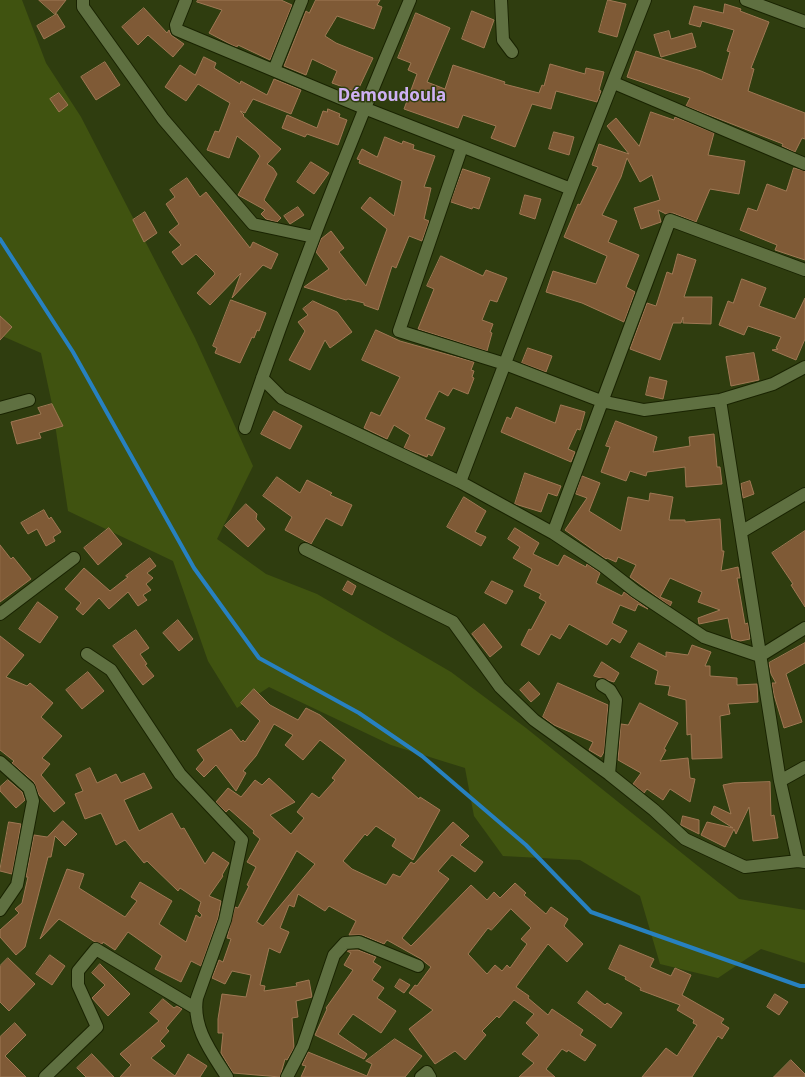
<!DOCTYPE html>
<meta charset="utf-8">
<style>
body{margin:0}
canvas{display:block;background:#2f3d0f}
</style>
<canvas width="805" height="1077"></canvas>
<script>
const context = document.querySelector('canvas').getContext('2d');
context.lineJoin = 'round';
function paint(path, color) { context.fillStyle = color; context.fill(path, 'evenodd'); }
function stroke(path, color, width, dash) { context.strokeStyle = color; context.lineWidth = width; context.lineCap = dash ? 'butt' : 'round'; context.setLineDash(dash || []); context.stroke(path); }
function label(font, color, halo, rows, align = 'center') {
  context.font = font + ' "Noto Sans",sans-serif'; context.lineWidth = 3; context.setLineDash([]); context.textBaseline = 'middle'; context.strokeStyle = halo; context.fillStyle = color; for (const [text, x, y, turn = 0] of rows) {
    context.save(); context.translate(x, y); context.rotate((+turn || 0) * Math.PI / 180); context.textAlign = isNaN(turn) ? turn : align; if (halo) context.strokeText(text, 0, 0); context.fillText(text, 0, 0); context.restore();
  }
}
paint(new Path2D(`
 M0 0H22L46 63 81 117 195 338 253 466 217 539 266 574 317 594 451 672 526 728 739 899 805 910V963L761 949 718 978 660 964 640 896 580 860 503 856 474 816 465 768 391 745 269 687 237 708 208 661 173 561 68 511 52 404 41 353 0 335Z`), '#405310');
stroke(new Path2D(`
 M0 239 73 352 194 568 259 658 359 713 422 756 526 845 591 912 800 986H805`), '#2781c0', 4);
const building = new Path2D(`
 M39 0H66L55 14Z
 M198 0H281L292 5 270 60 238 45 237 47 232 45 209 33 222 10 197 2Z
 M316 0H380L377 5 382 7 374 29 337 16 325 36 336 43 373 58 357 92 332 83 337 71 312 59 306 75 284 66 306 11 309 13Z
 M608 0 626 4 617 37 599 32Z
 M725 4 741 9 740 11 769 22 751 68 754 69 748 91 805 113V139L802 138 795 152 782 146 783 144 686 106 690 98 627 77 636 51 701 71 722 80 730 52 727 51 734 30 702 21 700 27 689 24 694 6 723 13Z
 M144 8 167 33 169 30 171 35 184 44 173 57 148 35 138 45 122 27Z
 M472 11 494 20 484 48 462 39Z
 M416 13 450 28 427 82 445 89 453 65 505 82 504 84 539 93 542 85 544 86 550 64 585 74 586 68 604 72 599 90 601 91 597 102 556 91 551 109 532 104 515 147 491 138 496 126 463 115 458 128 404 109 417 74 408 70 411 63 398 58Z
 M57 14 65 27 44 39 37 26Z
 M669 31 671 39 692 33 696 47 661 57 654 35Z
 M204 57 216 63 214 68 240 84 241 81 267 95 274 79 301 90 291 114 253 99 245 113 240 111 244 115 243 116 281 149 267 164 273 168 277 174 264 200 281 218 277 222 266 219 261 214 265 210 238 195 260 156 256 151 237 136 229 158 207 150 215 131 219 132 230 103 198 84 186 101 165 87 180 65 195 75Z
 M105 62 120 85 96 100 81 77Z
 M59 93 68 105 59 112 50 99Z
 M328 109 340 114 339 117 347 120 338 145 307 134 305 137 282 128 287 115 317 128 323 111 327 112Z
 M651 112 674 120 675 117 714 133 708 155 745 161 739 194 710 189 696 222 673 213 666 214 658 210 661 222 641 229 634 208 660 200 652 175 640 182 627 158 621 177 602 215 617 221 608 242 639 255 626 287 635 292 624 322 582 303 546 292 553 271 596 284 607 256 564 237 578 204 580 205 598 167 592 165 599 144 629 154 607 126 616 118 639 146Z
 M554 132 574 137 569 155 549 149Z
 M385 137 402 144 403 141 414 145 413 149 435 156 424 187 431 188 424 219 429 221 422 241 409 236 396 268 392 266 378 310 364 305V303L348 299 346 300 304 287 329 269 316 252 321 239 331 231 344 248 339 252 366 286 387 229 361 208 370 197 394 216 402 181 359 163 360 160 357 159 362 149 377 157Z
 M311 162 329 173 314 194 297 182Z
 M794 168 805 171V260L775 250 777 245 740 230 748 208 757 211 767 184 786 191Z
 M463 169 490 178 479 209 473 207 472 209 451 202Z
 M187 178 200 197 206 192 250 248 253 242 278 254 271 269 263 265 232 298 241 273 210 305 197 293 215 274 214 272 196 254 182 265 172 252 181 245 169 232 179 224 166 204 175 197 170 190Z
 M525 195 541 199 535 219 520 214Z
 M298 207 304 215 290 224 284 216Z
 M145 212 157 233 144 242 133 220Z
 M678 254 696 260 684 297H712L711 324 683 323V317L681 323H673L660 360 630 349 647 303 656 306 667 272 672 274Z
 M441 256 483 276 486 270 507 278 497 302 490 300 482 320 493 324 490 332 492 333 487 351 418 329 434 289 427 286Z
 M742 279 766 288 759 306 795 319 805 298V339L796 360 772 350 778 349 776 348 781 337 748 326 744 335 719 325 728 301 733 303Z
 M231 300 266 313 259 331 257 330 254 338 252 337 240 363 215 353 217 348 213 346Z
 M313 301 337 312 352 332 330 348 325 340 310 370 289 360 305 331 298 322 308 315 303 309Z
 M0 316 12 327 0 340Z
 M376 330 400 341 474 362 471 370 474 371 472 377 474 378 468 394 453 388 448 396 439 391 425 419 445 428 432 456 428 454 427 457 404 448 410 435 394 425 387 439 364 428 371 412 380 416 400 377 362 360Z
 M528 348 552 356 546 372 522 363Z
 M754 353 759 380 731 386 726 357Z
 M650 377 667 381 663 399 646 395Z
 M52 404 63 426 39 433 41 438 17 444 11 422 41 414 38 408Z
 M561 405 585 412 580 430 577 429 568 449 575 452 571 462 501 432 507 417 511 419 516 407 555 423Z
 M274 411 302 426 290 449 261 434Z
 M616 421 657 437 653 452 690 446 689 437 714 434 717 467H720L722 484 686 487 685 467 647 472 646 476 630 471 626 481 601 472 610 447 606 446Z
 M525 473 561 486 557 496 548 493 541 512 515 504Z
 M582 476 600 483 589 511 621 531 628 497 649 501 650 493 673 497 669 520H685V522L720 519 722 551H724L721 571 738 567 740 578H737L745 624 748 623 750 639 740 641 732 639 728 618 699 624 698 618 720 610 698 602 702 592 670 578 660 597 672 602 670 606 630 577 636 565 618 557 616 562 607 558 606 559 565 530 587 498 576 494Z
 M277 477 300 493 307 480 332 493 330 495 352 505 342 526 326 518 311 544 285 530 292 517 263 496Z
 M750 481 754 494 743 498 741 484Z
 M464 497 486 511 475 532 486 537 481 546 447 527Z
 M246 504 257 514 256 519 265 529 248 547 225 526Z
 M44 510 49 519 51 517 61 532 53 537 55 541 46 546 37 529 28 534 21 523Z
 M109 528 122 544 98 565 84 548Z
 M515 528 539 543 533 554 558 566 564 555 586 567 587 564 600 573 596 583 622 596 624 592 648 609 638 604 635 611 620 605 612 623 627 631 620 643 612 638 607 645 569 624 560 639 551 634 539 655 521 645 529 629 531 630 546 602 539 598 541 594 524 586 532 569 513 558 520 547 508 539Z
 M805 531V607L791 585 793 584 772 553Z
 M0 545 11 559 13 557 31 579 0 602Z
 M150 558 156 566 147 573 153 578 146 584 151 590 143 595 147 600 138 606 128 592 109 609 99 598 83 615 76 609 81 603 65 589 84 568 110 591 128 577 126 576Z
 M348 581 356 586 352 595 343 590Z
 M492 581 513 591 506 604 485 593Z
 M38 602 58 617 40 643 19 629Z
 M178 620 193 639 179 651 163 633Z
 M484 624 502 647 490 657 472 634Z
 M136 630 149 648 140 654 147 664 145 665 154 676 143 685 113 646Z
 M0 636 24 655 6 677 27 686 30 683 53 703 41 717 62 736 42 758 50 764 41 775 65 803 54 812 39 795 34 782 12 763 14 761 0 750Z
 M639 643 666 657V652L688 655 692 645 711 652 705 666H710V676L737 678V685L757 684 758 702 728 704 730 714 720 716 722 758 692 759 691 734 687 735 686 700 668 695 670 686 655 684 658 671 631 657Z
 M805 643V663L786 674 802 722 784 728 774 695 772 683H776L771 674 769 663Z
 M602 662 619 673 614 682 594 676Z
 M88 672 104 691 82 709 66 690Z
 M529 682 540 694 531 702 520 690Z
 M558 683 608 705 604 752 601 757 589 750 593 742 554 725 543 717Z
 M254 689 270 705 298 720 306 708 320 715 419 799 420 797 440 810 413 860 392 846 396 839 376 826 367 836 365 834 343 861 352 869 386 885 393 874 400 877 411 862 414 864 453 822 469 836 460 845 483 862 475 872 452 855 438 871 449 879 402 938 411 946 471 885 487 900 494 892 500 898 515 883 526 893 524 895 546 914 551 907 568 919 564 926 583 944 567 962 548 944 516 987 529 996 528 998 548 1015 552 1009 583 1030 580 1035 596 1045 585 1061 568 1050 567 1052 562 1049 546 1069 555 1077H519L534 1063 522 1054 539 1035 526 1023 534 1014 514 1000 499 1018 497 1016 482 1031 486 1035 465 1060 455 1051 435 1064 409 1029 433 1010 409 993 415 985 417 986 431 967 421 959 387 940 384 944 362 935H349L356 921 329 906 325 911 298 894 294 907 289 905 280 928 289 932 280 953 269 948 260 985 265 986 264 991 297 986 296 983 309 980 312 997 296 1001 298 1017 292 1018 294 1048 287 1060 285 1059 280 1077 233 1073 221 1053 223 1033H218V1019L222 994 246 997 251 975 232 971 225 984 212 978 219 960 223 962 231 939 227 938 235 907 238 908 249 886 247 885 256 867 247 862 260 839 253 833 254 831 229 809 226 812 216 802 228 788 241 797 255 780 262 785 269 778 295 802 270 815 291 834 304 818 297 812 312 793 319 798 335 780 332 778 346 760 320 740 303 760 285 745 293 735 274 724 256 756 243 771 246 773 236 791 216 765 204 777 196 769 204 760 197 750 231 729 241 742 243 740 245 742 260 721 241 703ZM297 851 315 864 263 926 257 922ZM511 909 531 928 521 939 527 944 510 968 507 965 502 971 495 965 487 974 468 954 488 928 491 930Z
 M640 703 678 723 664 749 666 750 660 761 688 758 690 778 695 779 690 802 670 789 663 800 647 789 644 793 633 784 641 773 618 760 621 724 628 725Z
 M90 768 97 783 116 774 121 783 144 773 152 788 124 800 139 831 172 813 181 829 184 828 205 864 213 852 229 863 222 875 223 876 209 896 221 901 218 918 201 966 191 961 181 982 155 969 162 956 128 932 115 950 103 942 102 944 95 942 59 919 40 939 67 869 84 874 79 888 125 917 137 901 131 897 140 882 172 901 159 924 186 942 196 915 200 918 202 915 198 911 201 902 180 888 178 891 147 861 144 863 125 840 116 845 101 813 85 819 75 794 83 791 76 775Z
 M8 780 22 792 25 800 16 808 0 791V787Z
 M770 782 771 816 774 815 778 838 753 841 749 807 736 834 734 829 725 847 701 835 707 822 733 828 711 814 714 806 731 814 723 785 733 783Z
 M683 816 699 820V834L681 825Z
 M63 821 77 834 65 846 55 836 51 857H48L25 947 16 955 0 937V930L19 913 15 909 22 903 28 877H26L34 835 47 837Z
 M9 822 21 824 12 874 0 871Z
 M620 945 654 959 650 967 671 976 675 968 691 975 682 995 724 1019 721 1023 729 1028 722 1039 718 1036 692 1077H642L666 1048 677 1056 697 1025 693 1023 694 1020 677 1010 680 1005 640 990 641 988 625 979 626 977 609 969Z
 M349 950H358L376 957 373 962 381 967 372 980 384 988 377 998 396 1011 381 1033 353 1014 338 1034 367 1054 364 1059 315 1035 327 1009 326 1008 353 970 344 965 351 953 347 951Z
 M50 955 65 966 52 985 36 974Z
 M8 958 35 984 9 1011 0 1002V966Z
 M100 964 130 994 108 1016 92 998 105 985 92 973Z
 M400 979 410 985 404 993 395 987Z
 M587 991 605 1005 607 1003 622 1013 611 1028 578 1003Z
 M775 994 788 1002 779 1015 767 1007Z
 M163 999 174 1008 177 1006 182 1009 166 1028 169 1031 160 1041 165 1046 151 1058 175 1076 188 1054 207 1066 200 1077H120L131 1065 120 1054 159 1021 150 1013Z
 M15 1023 26 1035 5 1056 26 1077H0V1037Z
 M395 1039 422 1056 405 1077H301L306 1066 302 1065 308 1052 367 1076 372 1064 366 1061Z
 M92 1054 114 1077H86L77 1068Z
 M791 1060 805 1074V1077H774Z`);
paint(building, '#7f5a36');
stroke(building, '#9f7854', 1);
const street = new Path2D(`
 M83 0V7L163 119 253 224 314 237
 M186 0 176 25 177 30 364 108 571 189
 M501 0 503 40 512 52
 M746 0 805 22
 M274 70 302 0
 M614 83 805 164
 M462 147 399 331 505 364 601 401 644 410 720 400 773 384 805 367
 M262 378 282 398 460 482 553 533 603 566 635 591 704 637 760 656 805 628
 M720 400 780 781 798 861
 M0 408 29 400
 M245 428C294 283 350 141 410 0
 M460 482 571 189 645 0
 M741 532 805 494
 M553 533 670 220 805 270
 M305 549 453 622 500 687 534 720 609 774 654 810 685 839 745 867 798 861 805 862
 M0 614 74 558
 M87 654 111 670 180 774 242 840 225 920 197 998C192 1028 212 1053 227 1077
 M602 685 610 690 616 700 609 774
 M0 762 29 788 33 801 17 885 0 910
 M780 781 805 767
 M45 1077 97 1027 78 985V971L96 949 195 1008
 M287 1077 303 1046 334 955 345 943 359 942 418 966
 M421 1077 427 1072 430 1077`);
stroke(street, '#192301', 14);
stroke(street, '#5f7041', 12);
label('bold 17px', '#cfb1f5', '#2f3d0f', [
 ["Démoudoula",392,96]
]);
</script>
